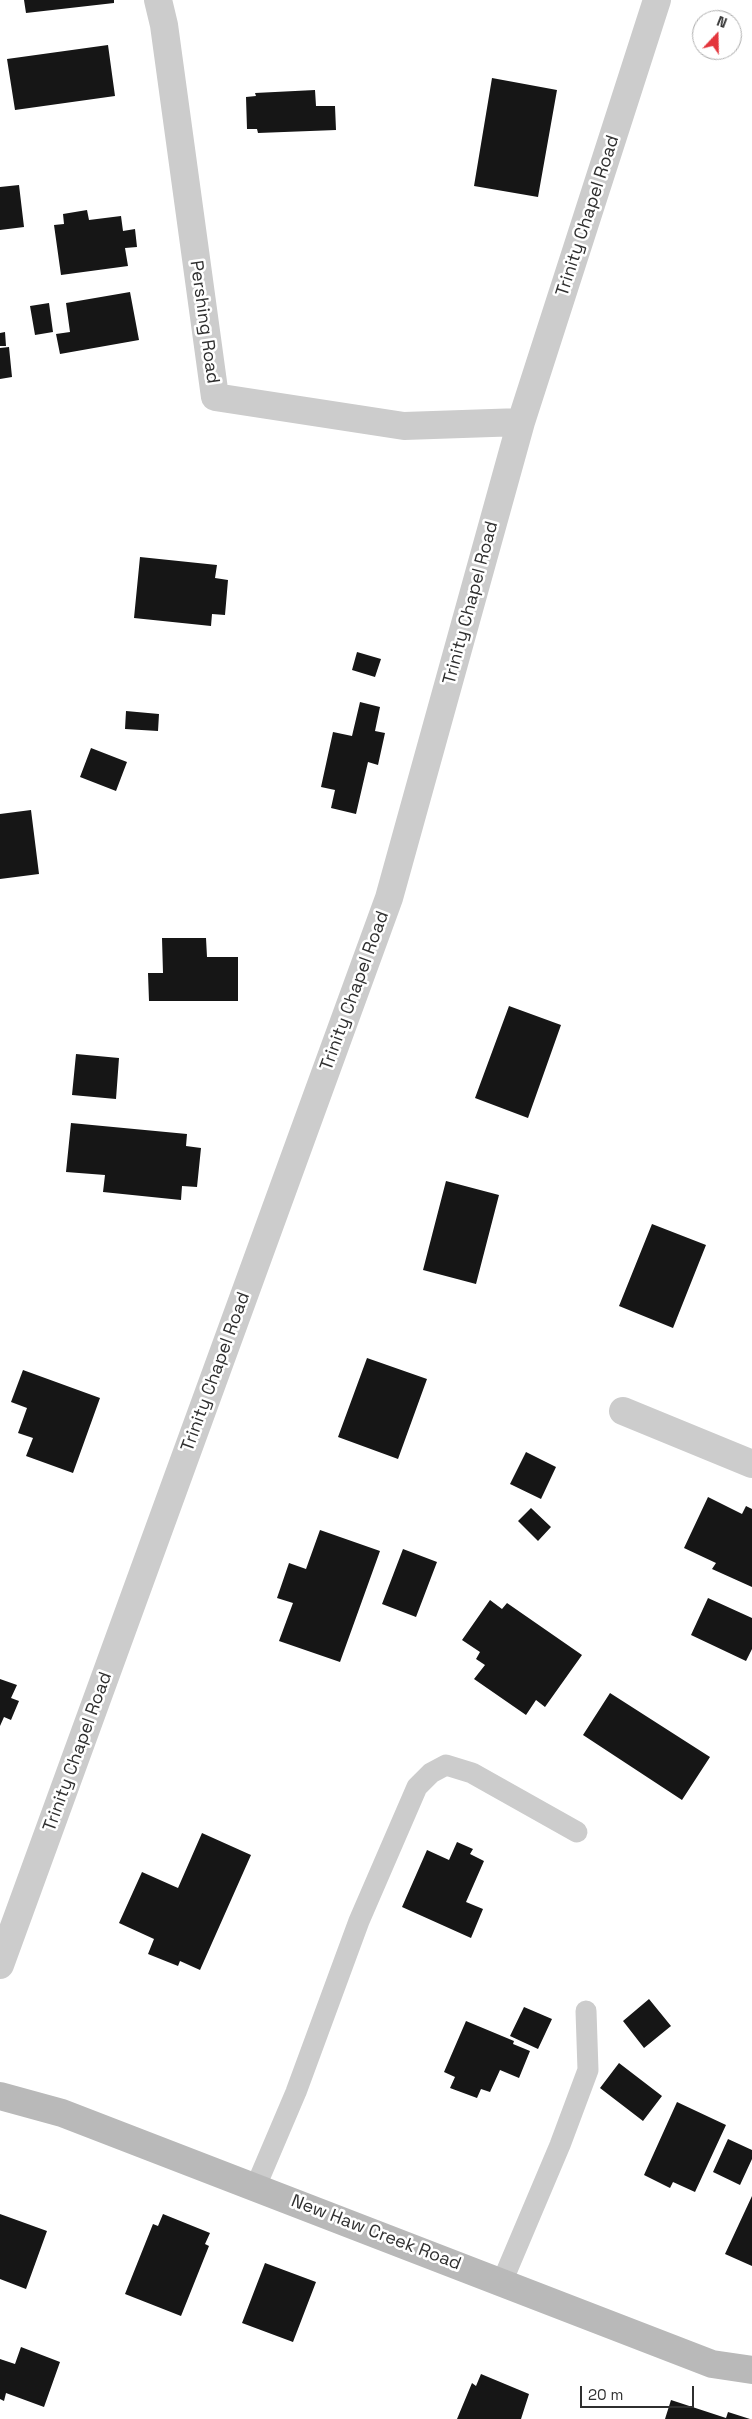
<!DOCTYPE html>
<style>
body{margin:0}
#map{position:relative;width:752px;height:2419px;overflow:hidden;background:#fff;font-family:"Space Grotesk",sans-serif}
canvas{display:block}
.north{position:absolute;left:692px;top:10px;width:50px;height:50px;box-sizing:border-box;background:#fff;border:1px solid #acacac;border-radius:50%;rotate:21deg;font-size:14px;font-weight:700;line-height:20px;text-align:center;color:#2f2f2f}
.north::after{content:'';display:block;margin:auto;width:18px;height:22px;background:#e3353c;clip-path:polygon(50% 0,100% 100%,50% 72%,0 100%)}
.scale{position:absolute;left:580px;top:2386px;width:114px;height:22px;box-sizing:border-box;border:2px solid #2f2f2f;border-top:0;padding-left:6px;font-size:15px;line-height:18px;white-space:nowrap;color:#2f2f2f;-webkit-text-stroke:4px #fff;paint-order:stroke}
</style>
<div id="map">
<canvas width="752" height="2419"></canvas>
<div class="north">N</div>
<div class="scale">20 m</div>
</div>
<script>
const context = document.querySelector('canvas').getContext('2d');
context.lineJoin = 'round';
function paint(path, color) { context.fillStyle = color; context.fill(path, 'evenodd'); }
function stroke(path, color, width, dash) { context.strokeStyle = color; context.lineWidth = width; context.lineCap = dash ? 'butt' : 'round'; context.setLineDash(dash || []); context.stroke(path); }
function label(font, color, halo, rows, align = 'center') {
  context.font = font + ' "Space Grotesk",sans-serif'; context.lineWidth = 5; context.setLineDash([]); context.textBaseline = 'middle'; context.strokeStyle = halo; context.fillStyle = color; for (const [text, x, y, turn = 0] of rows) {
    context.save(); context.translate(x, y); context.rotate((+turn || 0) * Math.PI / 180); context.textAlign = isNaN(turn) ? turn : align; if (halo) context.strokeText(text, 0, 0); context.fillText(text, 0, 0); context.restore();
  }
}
paint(new Path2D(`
 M24 0H114V3L26 13Z
 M108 45 115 96 15 110 7 59Z
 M492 78 557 90 538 197 474 186Z
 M315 90 316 106H335L336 130 258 133 257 129H247L246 97 256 96 255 93Z
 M19 185 24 227 0 230V187Z
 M87 210 89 220 121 216 123 231 135 229 137 247 125 248 128 266 61 275 54 225 64 224 63 214Z
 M130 292 139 340 60 354 56 334 70 332 66 303Z
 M49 303 53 332 35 335 30 306Z
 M5 332 6 346H0V333Z
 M9 347 12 377 0 379V348Z
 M140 557 217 565 215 578 228 580 225 615 212 614 211 626 134 618Z
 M357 652 381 659 375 677 352 670Z
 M360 702 380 707 375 731 385 733 378 765 368 762 356 814 331 808 335 790 321 787 333 732 352 736Z
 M126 711 159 714 158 731 125 729Z
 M91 748 127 762 116 791 80 777Z
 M31 810 39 874 0 879V814Z
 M162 938H206L207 957H238V1001H149L148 973H163Z
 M509 1006 561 1025 528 1118 475 1098Z
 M76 1054 119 1058 116 1099 72 1095Z
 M71 1123 187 1134 186 1146 201 1148 197 1187 182 1186 181 1200 103 1192 105 1175 66 1172Z
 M446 1181 499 1195 476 1284 423 1270Z
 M652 1224 706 1245 673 1328 619 1306Z
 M367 1358 427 1379 398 1459 338 1437Z
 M23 1370 100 1398 73 1473 26 1456 33 1438 18 1433 27 1408 11 1402Z
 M526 1452 556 1467 541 1499 510 1484Z
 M708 1497 742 1514 746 1506 752 1509V1587L712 1569 716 1563 684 1548Z
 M531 1508 551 1527 538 1541 518 1521Z
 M320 1530 380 1551 340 1662 279 1641 293 1603 277 1598 289 1563 306 1569Z
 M403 1549 437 1562 416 1617 382 1604Z
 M708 1598 752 1618V1649L746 1661 691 1635Z
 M490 1600 502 1609 507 1603 582 1655 545 1707 536 1700 526 1715 474 1679 485 1665 476 1659 480 1652 462 1640Z
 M0 1679 17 1685 11 1698 19 1701 11 1720 4 1717 0 1726Z
 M610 1693 710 1757 682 1800 583 1735Z
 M202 1833 251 1855 200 1970 180 1961 178 1966 148 1954 154 1939 119 1923 142 1872 178 1888Z
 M457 1842 473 1849 470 1854 484 1861 466 1902 483 1909 471 1938 402 1907 427 1850 449 1860Z
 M649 1999 671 2026 644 2048 623 2021Z
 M524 2007 552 2019 538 2049 510 2036Z
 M466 2021 514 2041 513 2044 530 2051 519 2078 500 2070 490 2092 481 2089 477 2098 450 2088 455 2077 444 2072Z
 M619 2063 662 2096 643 2121 600 2088Z
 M677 2102 726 2125 695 2192 673 2182 670 2188 644 2175Z
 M728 2139 752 2150V2159L740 2185 713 2172Z
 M752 2196V2266L725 2254Z
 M0 2214 47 2231 26 2289 0 2279Z
 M163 2214 210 2233 205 2244 209 2246 181 2316 125 2294 153 2224 158 2226Z
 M265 2263 316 2282 293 2342 242 2323Z
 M21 2347 60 2362 44 2407 6 2393 4 2401 0 2399V2359L15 2364Z
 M481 2374 529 2394 521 2419H457L472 2383 476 2386Z
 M671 2400 726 2418 728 2412 750 2419H665Z`), '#161616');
stroke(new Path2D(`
 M256 2186 296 2092 359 1921 417 1787 431 1773 446 1765 472 1773 577 1832
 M502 2282 560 2145 588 2070 586 2011`), '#ccc', 21);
stroke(new Path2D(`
 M158 0 164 25 215 397 404 426 521 422
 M623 1411 752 1464
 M0 1965 389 898 521 422 657 0`), '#ccc', 28);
stroke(new Path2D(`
 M0 2096 62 2113 712 2364 752 2370`), '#b9b9b9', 28);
label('18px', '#2f2f2f', '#fff', [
 ["Trinity Chapel Road",588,216,-72],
 ["Pershing Road",204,322,82],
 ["Trinity Chapel Road",471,603,-75],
 ["Trinity Chapel Road",355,991,-70],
 ["Trinity Chapel Road",216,1372,-70],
 ["Trinity Chapel Road",78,1752,-70],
 ["New Haw Creek Road",376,2233,21]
]);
</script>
